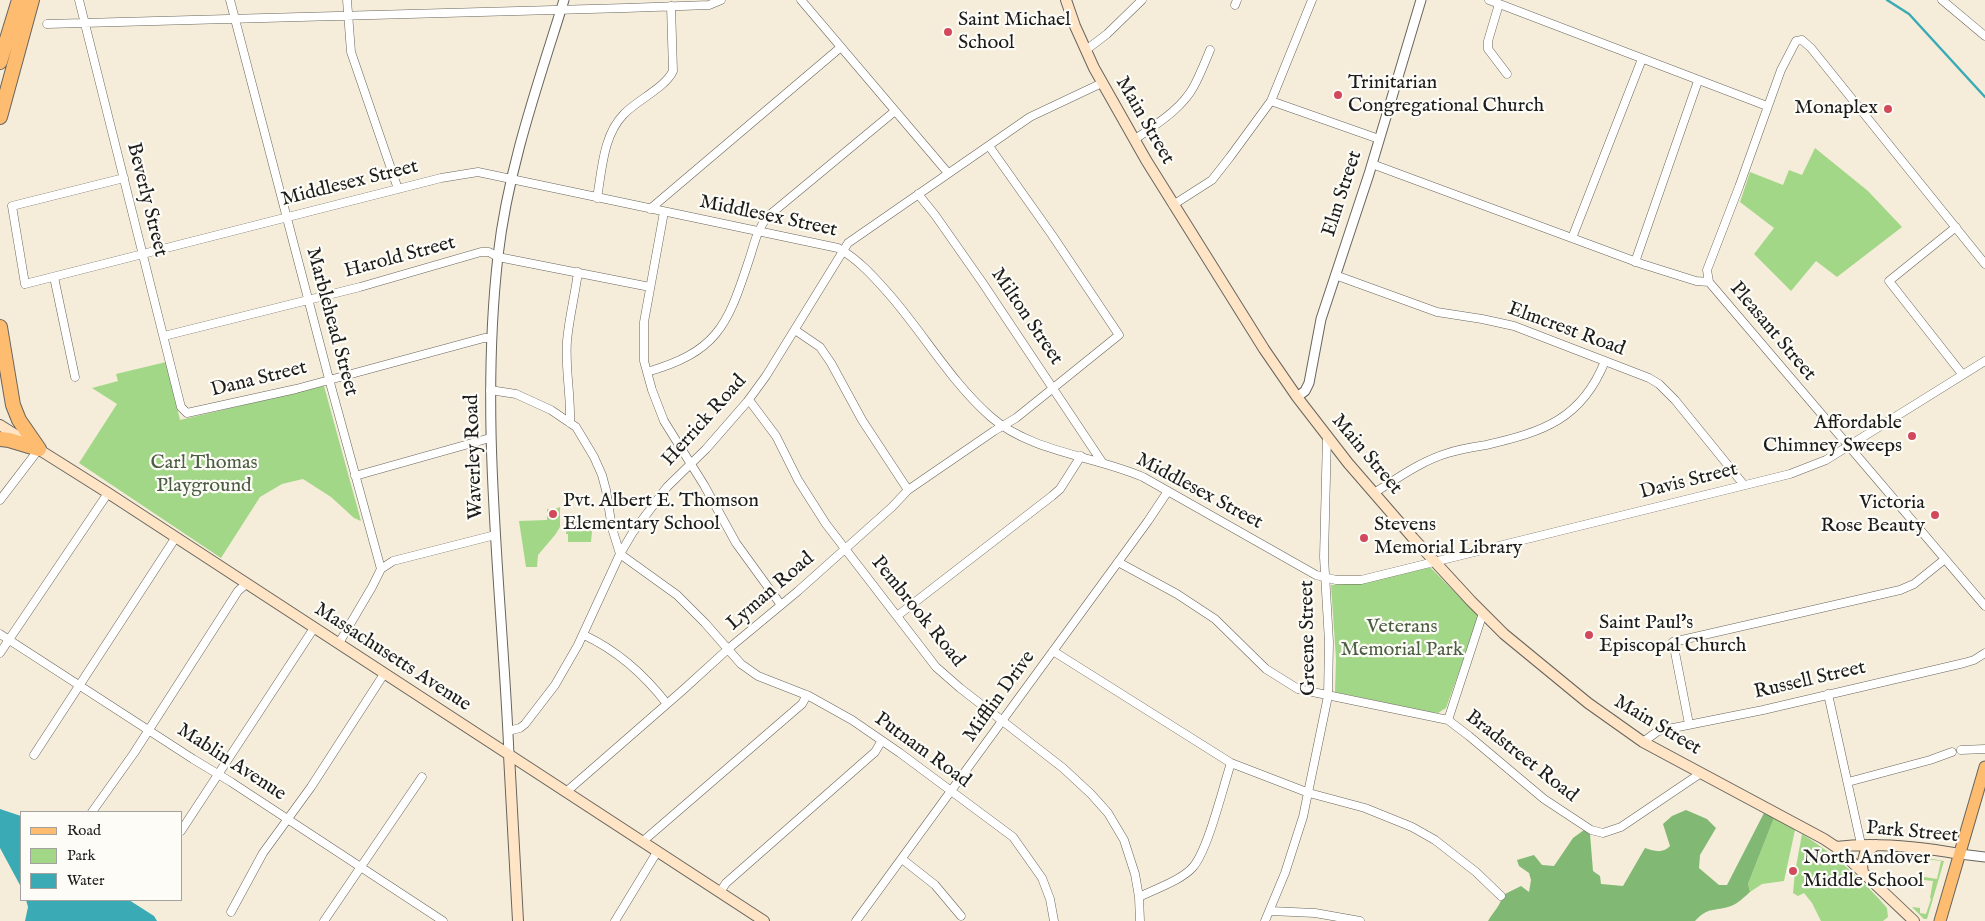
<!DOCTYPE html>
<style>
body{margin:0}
#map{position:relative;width:1985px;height:921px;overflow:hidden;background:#f5edd9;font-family:"IM FELL English",serif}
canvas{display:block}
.legend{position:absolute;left:20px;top:811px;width:162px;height:90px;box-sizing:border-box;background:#fdfcf7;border:1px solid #a3a29f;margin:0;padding:6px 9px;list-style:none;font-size:15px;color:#1c1c1c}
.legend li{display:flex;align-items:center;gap:10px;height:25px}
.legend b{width:25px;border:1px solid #a3a29f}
</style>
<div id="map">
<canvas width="1985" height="921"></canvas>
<ul class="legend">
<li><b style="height:6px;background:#febc70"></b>Road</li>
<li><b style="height:14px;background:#a2d788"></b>Park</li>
<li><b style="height:14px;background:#3aabb5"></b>Water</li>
</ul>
</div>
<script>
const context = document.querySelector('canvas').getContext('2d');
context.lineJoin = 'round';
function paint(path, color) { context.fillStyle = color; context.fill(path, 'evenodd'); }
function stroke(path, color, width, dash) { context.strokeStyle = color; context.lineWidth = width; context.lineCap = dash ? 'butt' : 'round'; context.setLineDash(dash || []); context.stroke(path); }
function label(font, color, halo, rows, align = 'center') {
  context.font = font + ' "IM FELL English",serif'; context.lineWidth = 4.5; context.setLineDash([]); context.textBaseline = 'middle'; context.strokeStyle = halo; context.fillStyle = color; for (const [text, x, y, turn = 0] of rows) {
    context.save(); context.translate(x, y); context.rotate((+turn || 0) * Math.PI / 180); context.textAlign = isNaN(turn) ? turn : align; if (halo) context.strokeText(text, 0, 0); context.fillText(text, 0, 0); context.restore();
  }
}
paint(new Path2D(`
 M1815 148 1868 191 1902 227 1837 277 1816 261 1791 291 1754 254 1774 228 1740 202 1750 172 1783 185 1789 170 1802 175Z
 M166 362 180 420 324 386 361 521 354 518 331 497 303 479 282 484 260 497 221 558 79 463 117 404 92 388 118 381 116 374Z
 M560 507V527L555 535 538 555 537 567H526L519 521 547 520V509L553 510Z
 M586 519 593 521 591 542H568V534H566L567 525 575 520Z
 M1427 568H1431L1434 571 1477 615 1478 619 1446 708 1438 713 1430 712 1335 692 1336 659 1331 585 1362 583Z
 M1774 818 1795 830 1784 881 1762 884 1750 892 1748 884Z
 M1802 834C1834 854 1863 880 1887 908L1888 917 1883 921H1821L1812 903 1804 893 1798 896 1793 893 1795 872Z
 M1898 853 1944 861 1927 919H1924L1912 907 1920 908V913L1926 914 1931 899 1930 898 1933 881 1924 880V877L1937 879 1941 861 1913 857 1912 861 1896 854Z`), '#a2d788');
paint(new Path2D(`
 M1686 810 1707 819 1716 828 1700 855 1699 868 1719 885H1727L1764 813 1774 818 1748 884 1750 892C1744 897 1739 903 1731 906 1714 912 1709 906 1695 921H1488C1494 911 1500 906 1503 895L1521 886 1529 892 1531 880 1529 873 1519 866 1517 860 1534 855 1542 865 1554 866 1573 838 1584 830 1590 834 1593 871 1600 876 1601 884 1623 886 1645 848C1655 851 1662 854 1670 846L1663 824 1672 816Z`), '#81b874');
paint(new Path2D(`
 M0 809 21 816V887L0 848Z
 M26 900H129L154 916 157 921H25L28 907Z`), '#3aabb5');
stroke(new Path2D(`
 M1887 0 1909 14 1985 97`), '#3aabb5', 2.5);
const minor = new Path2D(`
 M79 0 181 407 187 413 296 389 484 338H492
 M230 0 329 379 381 569 372 587 339 643
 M347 0 351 52 398 189
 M801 0 948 173
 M1489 0 1767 106
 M1942 0 1985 36
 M1499 4 1488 41V49L1507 74
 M1235 5 1237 0
 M47 24 626 8 709 5 721 0
 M1086 50 1107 34 1142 0
 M1271 101 1379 139
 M1134 140C1155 125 1182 109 1194 86 1200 75 1205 62 1210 50
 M1372 164 1642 264 1696 281 1709 282
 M124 178 12 206 25 284 441 178 478 172 838 248C858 259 874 277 889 294 924 334 951 382 991 417 1031 452 1095 456 1143 477L1316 575 1336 580H1361L1790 474 1826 460 1985 361
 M918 194 935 215 982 282 1102 462
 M597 198C602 170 603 135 624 114 637 100 665 88 673 71L671 6
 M1173 205 1212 180 1230 157 1271 101 1312 0
 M650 209 841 47
 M664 212 644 322V361L652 390 664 421 704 485 736 543 781 605
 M1956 227 1889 281 1962 374
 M1572 238 1642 59
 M1635 262 1698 81
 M1985 264 1811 48 1802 40 1796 41 1781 70 1739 187 1707 270 1709 282 1985 606
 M1335 275 1437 312 1482 319 1514 326 1649 378 1659 384 1675 400 1744 485
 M54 277 75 377
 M795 330 820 347 831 363 862 420 908 490
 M164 336 360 287 481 252H489L498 257 650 287
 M647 372C716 352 727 327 748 263 755 243 755 234 767 217L895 111
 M490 390 516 394 551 410 576 427 594 457 602 475 606 490 612 528 620 554 677 595 705 623 741 664 758 676 809 696 852 720 900 753 1013 837 1042 878 1050 899 1054 921
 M749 400 776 436 798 480 826 524 936 667 960 688 1063 768 1091 794 1108 813 1124 840 1135 874 1139 897 1140 921
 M570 423C571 395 565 369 567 341 569 318 575 295 578 272
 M355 476 490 438
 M1374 493C1398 478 1421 461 1448 453 1460 449 1473 447 1486 445 1543 432 1582 419 1605 361
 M0 500 39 449
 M1118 562 1177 594 1215 619 1266 669 1298 689 1448 720 1469 736 1544 799 1591 830 1603 833 1621 827 1701 773
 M381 569 393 561 495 535
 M897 616 1052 496 1060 489 1081 456
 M0 634 193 759 231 782 443 921
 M584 635C618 651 644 674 667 704
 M1053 651 1231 763 1309 793 1365 808 1412 827 1435 840 1476 872 1501 896
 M0 653 108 493
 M1828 694 1861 844
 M1448 720 1483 613
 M1689 724 1673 642 1900 590 1914 584 1945 559
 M508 731 520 728 525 724 555 685 578 645 620 554 633 532 667 487 706 449 747 402 766 376 848 243 1030 117 1102 83
 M1643 742 1658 731 1763 710 1964 663 1974 660 1985 653
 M1961 750 1985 749
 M34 755 176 537
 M1848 782 1930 760 1952 752
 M566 792 683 690 728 649 798 591 892 507 908 490 994 431 1016 418 1119 335 1052 235 989 146
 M92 812 134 753 238 591 246 584
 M181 831 314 628
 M642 842 802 704 807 695
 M902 859 935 885 961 916
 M720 892 726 883 875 752 881 742
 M1139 897C1155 889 1182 880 1193 867 1208 850 1223 787 1231 763
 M1270 911 1315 913 1360 921
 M231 912 263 853 311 787 384 674
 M324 921 422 777
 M615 921 657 852
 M856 921 1148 521 1168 491
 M1265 921 1285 873 1303 817 1328 696 1329 642 1324 557 1327 436`);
const tertiary = new Path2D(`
 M1297 397 1305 391 1309 383 1321 319 1369 174 1421 0
 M509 755C502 589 479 423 498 256 508 168 538 84 564 0
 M1960 854 1985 857`);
const secondary = new Path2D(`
 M1066 0 1075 26 1094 68 1146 160 1264 349 1297 397 1348 463 1413 538 1471 601 1504 634 1588 703 1643 742 1824 839 1836 847 1914 921
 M0 425 108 493 764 921
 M509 755 518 921
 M1836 847C1877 842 1920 847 1960 854
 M1863 873 1862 865 1865 853 1876 845`);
const primary = new Path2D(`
 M1940 921 1985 767`);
const motorway = new Path2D(`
 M0 62 19 0
 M0 117 32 0
 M0 327 13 405 19 420 39 449
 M0 439 9 440 39 449`);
stroke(minor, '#68655e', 9);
stroke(tertiary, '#68655e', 11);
stroke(secondary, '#68655e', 12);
stroke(primary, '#68655e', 13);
stroke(motorway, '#68655e', 16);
stroke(minor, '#fff', 8);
stroke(tertiary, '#fff', 9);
stroke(secondary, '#ffe4c6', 10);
stroke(primary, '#febc70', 11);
stroke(motorway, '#febc70', 14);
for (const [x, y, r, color] of [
 [948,32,5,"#d1495b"],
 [1338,95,5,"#d1495b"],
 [1888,109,5,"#d1495b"],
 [1912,436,5,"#d1495b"],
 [553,514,5,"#d1495b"],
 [1935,515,5,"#d1495b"],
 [1364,538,5,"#d1495b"],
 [1589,635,5,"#d1495b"],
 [1793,871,5,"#d1495b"]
]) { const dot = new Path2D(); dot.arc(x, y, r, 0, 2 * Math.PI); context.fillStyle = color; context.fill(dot); stroke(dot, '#fdfcf7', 2); }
label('20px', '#1c1c1c', '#fdfcf7', [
 ["Saint Michael",958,21],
 ["School",958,44],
 ["Trinitarian",1348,84],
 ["Congregational Church",1348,107],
 ["Monaplex",1878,109,"right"],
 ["Affordable",1902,424,"right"],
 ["Chimney Sweeps",1902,447,"right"],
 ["Pvt. Albert E. Thomson",563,502],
 ["Elementary School",563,525],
 ["Victoria",1925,504,"right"],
 ["Rose Beauty",1925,527,"right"],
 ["Stevens",1374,526],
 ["Memorial Library",1374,549],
 ["Saint Paul's",1599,624],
 ["Episcopal Church",1599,647],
 ["North Andover",1803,859],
 ["Middle School",1803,882]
], 'left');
label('20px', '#1c1c1c', '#fdfcf7', [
 ["Main Street",1144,121,60],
 ["Middlesex Street",350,184,-14],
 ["Elm Street",1343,194,-72],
 ["Beverly Street",146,200,76],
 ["Middlesex Street",768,217,12],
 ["Harold Street",400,258,-15],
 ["Milton Street",1026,317,56],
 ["Marblehead Street",331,322,75],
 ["Elmcrest Road",1566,330,20],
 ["Pleasant Street",1772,332,50],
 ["Dana Street",259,380,-14],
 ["Herrick Road",705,421,-48],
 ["Main Street",1366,455,50],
 ["Waverley Road",475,457,-92],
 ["Davis Street",1689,482,-14],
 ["Middlesex Street",1199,492,28],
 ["Lyman Road",771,592,-41],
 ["Pembrook Road",917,612,51],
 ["Greene Street",1309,638,-91],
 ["Massachusetts Avenue",392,658,33],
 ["Russell Street",1810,681,-13],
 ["Mifflin Drive",1000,697,-54],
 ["Main Street",1657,726,31],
 ["Putnam Road",922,751,36],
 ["Bradstreet Road",1521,757,38],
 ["Mablin Avenue",231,763,33],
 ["Park Street",1912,833,5]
]);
label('20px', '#4b5d42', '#fdfcf7', [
 ["Carl Thomas",204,464],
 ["Playground",204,487],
 ["Veterans",1402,628],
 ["Memorial Park",1402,651]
]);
</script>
